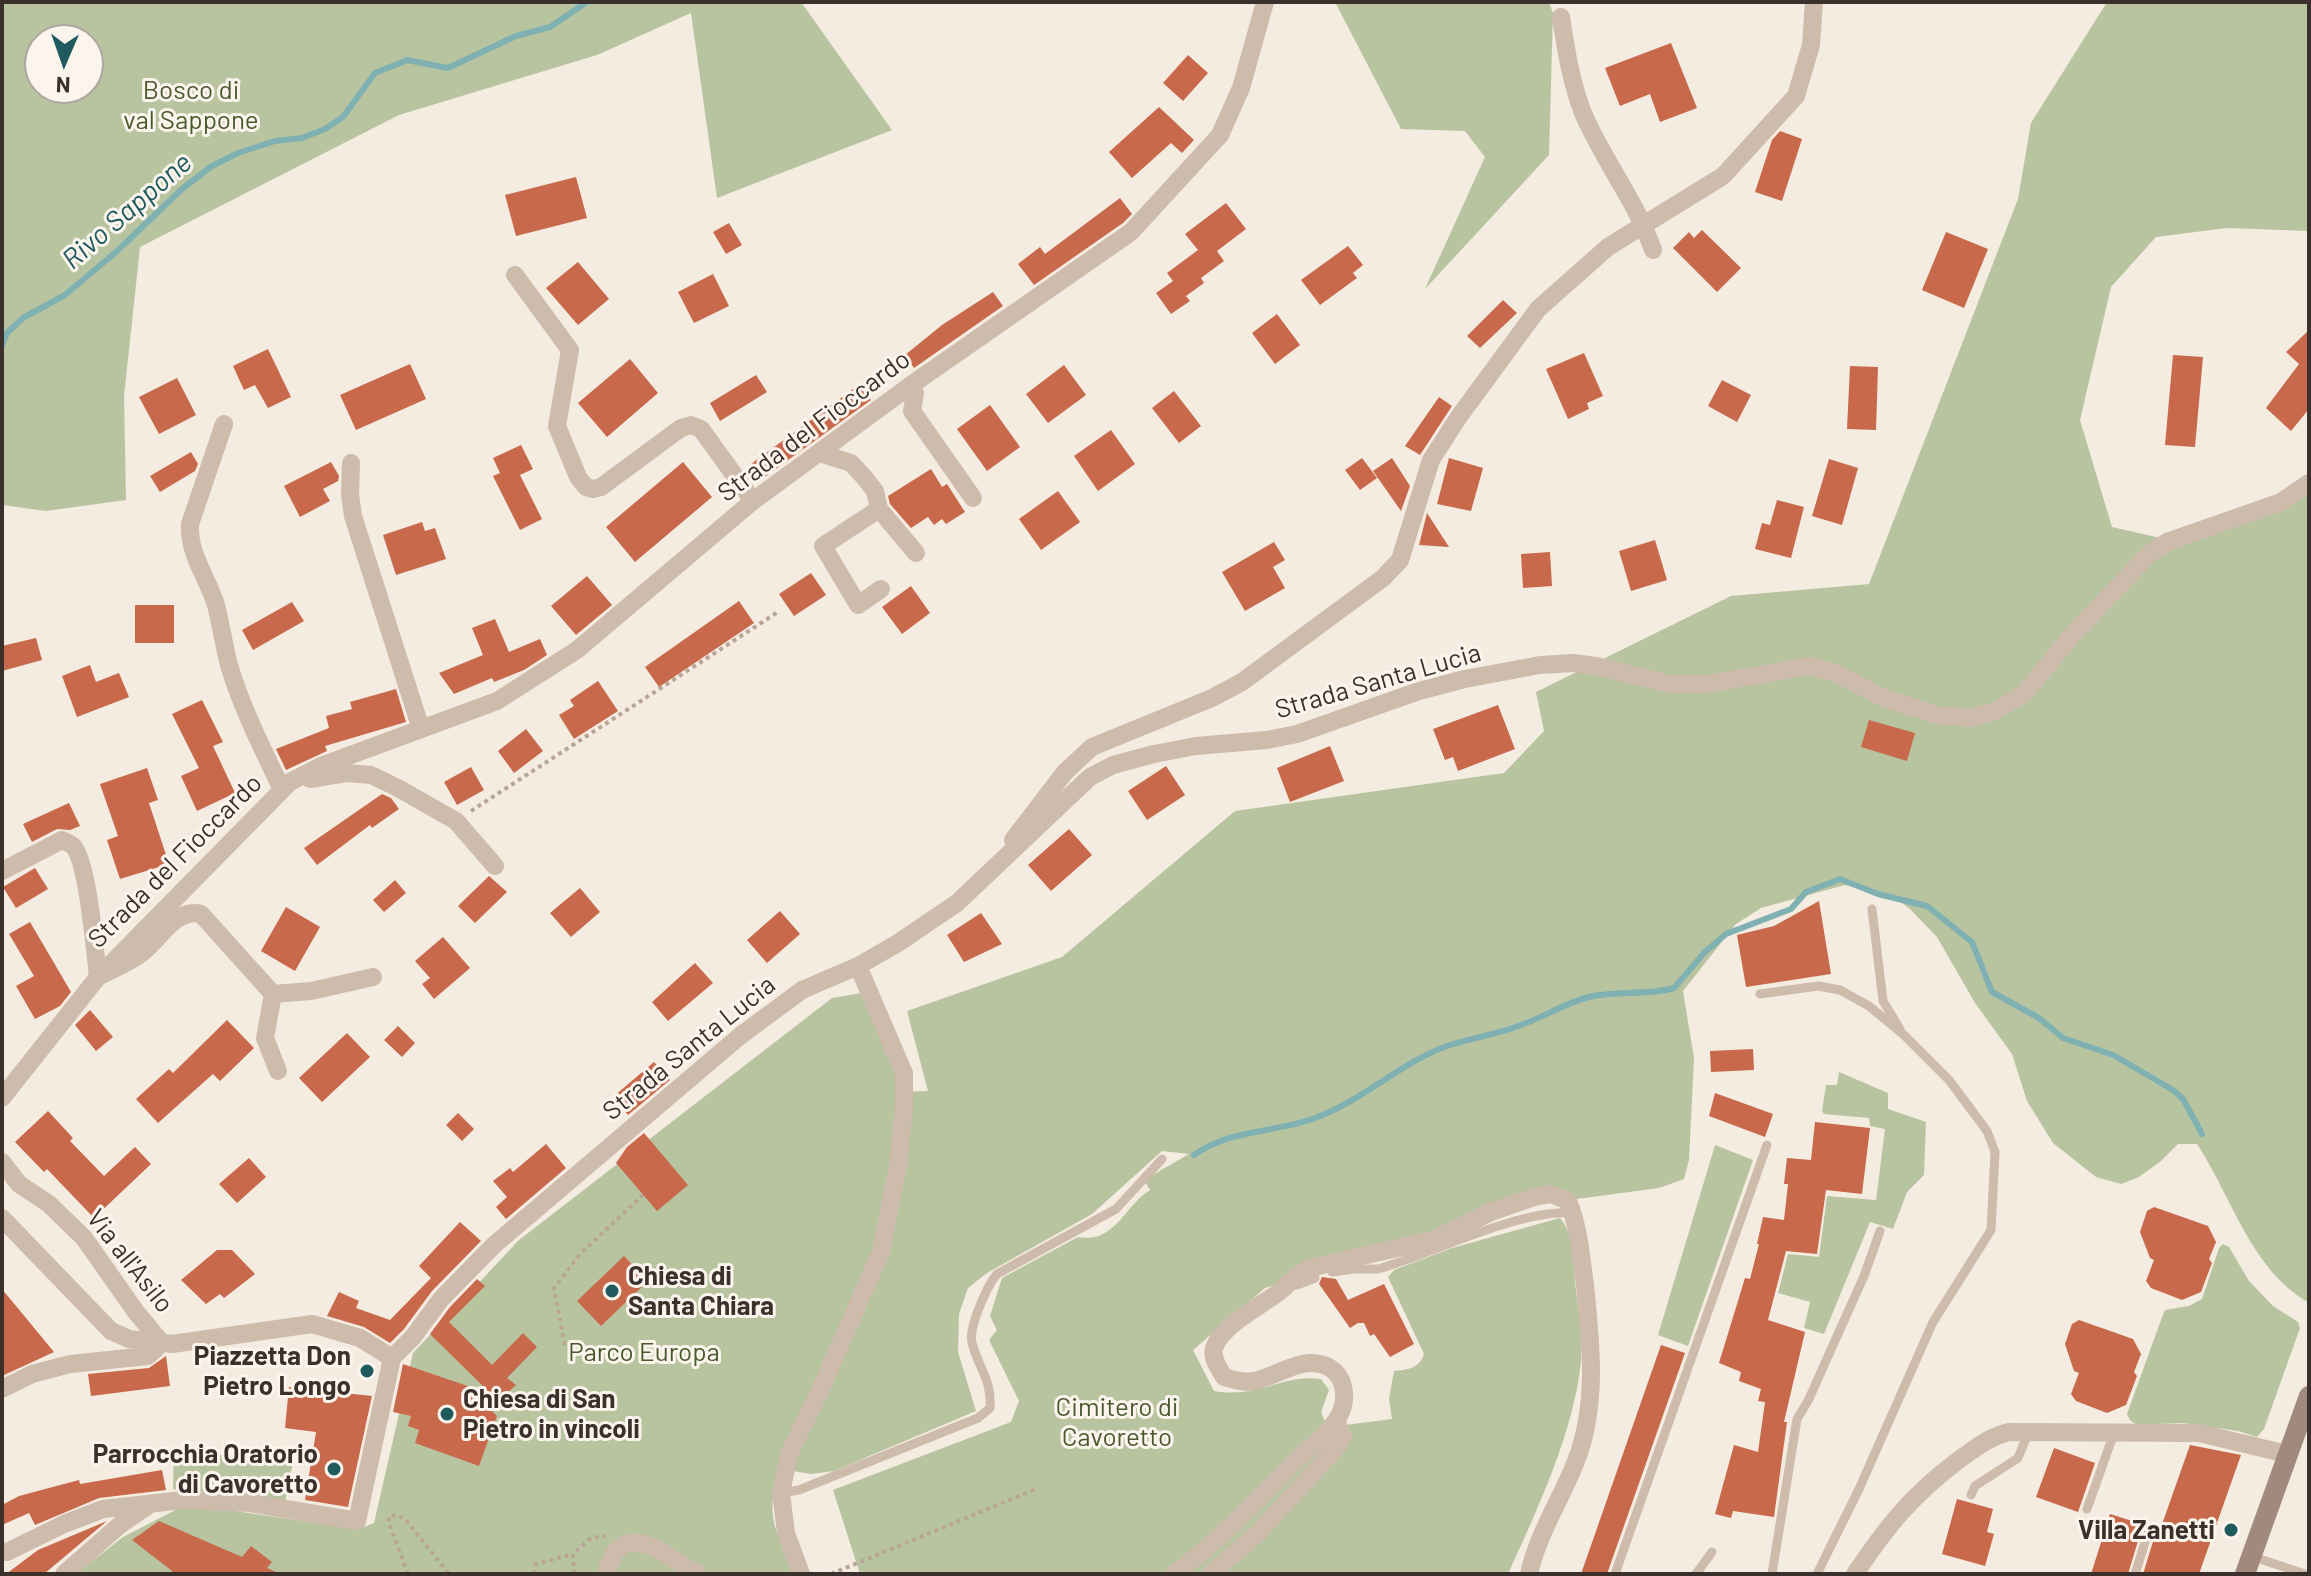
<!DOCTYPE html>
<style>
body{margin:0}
#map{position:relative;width:2311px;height:1576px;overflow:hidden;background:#f4ebe1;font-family:Barlow,sans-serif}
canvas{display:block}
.frame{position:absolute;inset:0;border:4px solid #3b302b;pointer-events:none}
.north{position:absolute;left:24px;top:24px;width:80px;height:80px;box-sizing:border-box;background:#fbf5ee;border:2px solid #aea6a0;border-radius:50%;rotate:182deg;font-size:22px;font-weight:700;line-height:32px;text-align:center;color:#3b302b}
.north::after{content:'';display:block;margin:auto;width:28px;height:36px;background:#1f5a5e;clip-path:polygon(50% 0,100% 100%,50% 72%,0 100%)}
</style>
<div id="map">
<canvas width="2311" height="1576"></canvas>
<div class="frame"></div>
<div class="north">N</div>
</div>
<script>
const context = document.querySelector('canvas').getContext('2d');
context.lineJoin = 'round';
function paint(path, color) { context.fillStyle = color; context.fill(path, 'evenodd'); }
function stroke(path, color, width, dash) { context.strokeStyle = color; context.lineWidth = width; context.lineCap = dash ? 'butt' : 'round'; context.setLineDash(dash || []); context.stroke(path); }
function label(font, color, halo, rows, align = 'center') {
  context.font = font + ' Barlow,sans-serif'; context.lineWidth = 6; context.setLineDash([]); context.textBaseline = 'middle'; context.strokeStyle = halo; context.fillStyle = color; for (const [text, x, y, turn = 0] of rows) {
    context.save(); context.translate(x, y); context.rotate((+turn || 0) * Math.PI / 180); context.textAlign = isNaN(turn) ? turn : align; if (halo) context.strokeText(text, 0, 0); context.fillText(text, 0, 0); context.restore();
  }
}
paint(new Path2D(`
 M2 2H801L892 130 717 198 691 13 597 55 399 115 140 247 124 396 126 500 46 511 2 505ZM40 40H88V88H40Z
 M1335 2H1549L1553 13 1549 155 1425 289 1485 157 1465 131 1401 129Z
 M2107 2H2309V231L2227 228 2156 237 2111 287 2080 420 2112 527 2178 542 2309 481V1303C2250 1268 2233 1199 2197 1144H2178L2161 1161 2139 1177 2121 1184 2096 1177 2053 1143 2027 1101 2012 1054 1975 1003 1937 937 1910 909 1891 894 1845 885 1761 908 1736 924 1683 991 1694 1058 1689 1160 1684 1179 1659 1188 1547 1203 1502 1213 1265 1288 1193 1350 1214 1391C1258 1399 1281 1374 1321 1379L1329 1390 1321 1412 1325 1422 1345 1425 1392 1419 1389 1399 1394 1371C1407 1370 1420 1368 1424 1354L1388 1277 1394 1270 1452 1248 1560 1218C1575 1236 1573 1260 1575 1282 1578 1308 1583 1334 1581 1361 1574 1432 1537 1510 1508 1574H860L833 1490 1011 1422 1019 1401 989 1340 997 1330 990 1316 1002 1278 1078 1237C1115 1244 1124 1206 1150 1190L1144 1180 1189 1154 1162 1151 1092 1214 987 1273 968 1288 959 1314 958 1352 976 1411 834 1471 811 1474 780 1469C764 1519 775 1531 799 1574H76L123 1537 187 1504 358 1529 374 1523 413 1353 519 1240 832 998 873 991 905 1092 928 1091 907 1011 1062 957 1235 811 1504 773 1544 731 1536 692 1731 596 1869 584 2018 199 2031 123Z
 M1839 1072 1888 1093V1109L1926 1122 1924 1175 1907 1192 1893 1229 1870 1222 1824 1334 1804 1328 1810 1302 1778 1293 1788 1254 1819 1257 1827 1196 1876 1200 1885 1129 1870 1126 1869 1118 1824 1114 1822 1111 1826 1085H1837Z
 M1715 1145 1753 1160 1688 1346 1658 1335Z
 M2223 1244 2229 1247 2249 1281 2273 1306 2298 1322 2300 1328 2264 1429 2257 1437 2238 1431 2183 1423 2137 1425 2130 1420 2127 1414 2161 1320 2165 1310 2189 1306 2202 1299 2219 1248Z
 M174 1450 293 1462 284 1508 173 1489Z`), '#b8c4a0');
stroke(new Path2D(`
 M2 346 7 333 23 318 65 295 116 252 182 189 212 166 238 153 275 141 302 138 325 129 343 117 375 73 407 60 448 68 516 36 550 27 587 2
 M1194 1155C1230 1129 1275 1133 1315 1118 1362 1101 1398 1065 1444 1047 1469 1038 1496 1035 1521 1025 1544 1017 1565 1003 1589 997 1616 990 1647 996 1674 988L1705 952 1726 934 1791 909 1806 892 1840 879 1878 894 1927 906 1972 942 1992 992 2039 1018 2063 1038 2113 1055 2173 1090 2183 1099 2202 1134`), '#7fb0b2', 6);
paint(new Path2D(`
 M1671 43 1697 108 1660 122 1650 94 1620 106 1605 68Z
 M1188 55 1208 73 1183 101 1163 83Z
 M1159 107 1194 140 1182 153 1171 143 1132 178 1109 152Z
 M1780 131 1802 139 1782 201 1755 192 1772 140Z
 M576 177 587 218 516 236 505 195Z
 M1120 198 1132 214 1123 223 1034 285 1018 264 1040 247 1045 254Z
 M1226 203 1246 229 1217 251 1224 261 1201 278 1204 283 1186 296 1190 301 1171 314 1156 293 1173 281 1167 273 1198 250 1185 234Z
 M729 223 742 245 726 254 713 232Z
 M1702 230 1741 268 1717 292 1673 248 1689 232 1694 238Z
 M1946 232 1988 249 1964 308 1922 290Z
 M1348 246 1363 265 1353 273 1357 278 1320 305 1301 280Z
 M578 262 609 299 578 325 546 288Z
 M713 274 729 306 694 323 678 292Z
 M993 292 1003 306 914 368 905 355 942 325Z
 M1503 300 1517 313 1480 348 1467 336Z
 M1277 314 1300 345 1275 364 1252 333Z
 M2309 330V409L2291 431 2266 408 2299 364 2286 352Z
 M268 349 291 397 268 408 255 385 244 390 233 366Z
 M1584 353 1603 396 1587 403 1589 409 1568 419 1546 369Z
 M2173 355 2203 357 2195 447 2165 445Z
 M630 359 658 393 607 437 578 403Z
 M410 364 426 399 356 430 340 395Z
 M1064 365 1086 395 1048 423 1026 394Z
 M1850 366 1878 367 1876 430 1847 429Z
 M756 375 767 392 720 421 710 403Z
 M177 378 196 415 159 434 139 397Z
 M1722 380 1751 395 1737 422 1708 406Z
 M860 384 871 400 762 479 751 464Z
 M1174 391 1201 426 1179 443 1152 408Z
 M1439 397 1452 406 1420 455 1405 446Z
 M990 405 1020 447 987 471 957 429Z
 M1111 430 1135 464 1098 491 1074 456Z
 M521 445 533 469 520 475 542 519 520 530 493 476 500 473 493 458Z
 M191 452 198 464 195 471 160 492 150 476Z
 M1362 458 1377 478 1360 490 1345 470Z
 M1392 458 1410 486 1401 511 1373 471Z
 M1449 458 1483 468 1471 511 1437 504Z
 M1829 459 1858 468 1842 525 1812 516Z
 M331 462 339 476 338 481 323 489 330 501 300 517 284 486Z
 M683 462 712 497 635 562 606 527Z
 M931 469 942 487 947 484 965 512 946 524 942 519 934 525 928 517 911 528 890 504 888 496Z
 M1058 491 1080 522 1041 550 1019 519Z
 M1777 500 1804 507 1791 558 1755 549 1762 523 1770 525Z
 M1427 513 1449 547 1419 545Z
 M422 522 425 531 435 528 446 559 396 575 383 535Z
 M1655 540 1667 580 1631 591 1619 551Z
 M1274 542 1285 560 1273 567 1285 588 1245 611 1222 572Z
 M1550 552 1552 586 1523 588 1521 554Z
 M811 573 826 595 794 616 779 594Z
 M587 576 612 605 576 635 551 606Z
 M911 586 930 613 902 634 882 607Z
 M739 601 754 623 659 687 645 667Z
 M292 602 304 621 253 650 242 630Z
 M135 605H174V643H135Z
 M495 619 509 652 540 639 547 655 524 670 494 682 492 678 454 694 439 673 483 655 472 628Z
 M36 638 42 660 2 671V646Z
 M90 665 96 682 119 673 129 697 77 717 62 676Z
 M598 681 618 711 574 739 559 715 574 706 570 700Z
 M396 689 406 722 325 746 327 751 286 770 276 749 329 728 326 716 352 709 350 702Z
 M202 700 223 742 213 746 235 793 197 811 181 776 199 768 172 714Z
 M1498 705 1515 749 1458 771 1453 757 1445 760 1433 729Z
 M1869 720 1915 733 1907 761 1861 747Z
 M526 729 543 751 514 773 498 751Z
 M1330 746 1344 781 1290 802 1277 768Z
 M1166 766 1185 795 1147 820 1128 791Z
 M471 767 484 790 457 805 444 782Z
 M147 768 158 800 149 803 169 864 120 879 107 840 118 836 100 784Z
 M382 794 391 798 399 809 372 828 370 825 317 865 304 848Z
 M69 803 80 826 70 830 57 829 32 842 23 824Z
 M1069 829 1092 855 1051 891 1028 865Z
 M35 868 48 889 16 908 3 887Z
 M489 876 507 892 475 923 458 906Z
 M395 880 406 893 384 912 373 900Z
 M580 888 600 912 571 937 550 913Z
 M1819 901 1831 974 1746 987 1737 935 1774 926Z
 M286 907 320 927 295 971 261 951Z
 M780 911 800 934 767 963 747 940Z
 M981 913 1002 944 964 962 947 935Z
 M30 922 71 992 60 1006 35 1019 16 986 34 976 9 934Z
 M443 937 470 968 434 999 422 984 430 978 415 961Z
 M695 963 713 983 668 1021 652 1002Z
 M90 1010 113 1037 96 1051 75 1025Z
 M227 1020 254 1048 220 1081 213 1074 158 1123 136 1099 169 1069 173 1073Z
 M398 1026 415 1043 402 1057 384 1040Z
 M347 1033 370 1057 322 1102 299 1078Z
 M1753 1049 1754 1070 1711 1072 1710 1051Z
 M654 1062 670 1080 628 1115 613 1097Z
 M1715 1093 1773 1114 1765 1137 1709 1116Z
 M48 1111 73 1138 70 1141 104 1176 135 1147 151 1164 94 1218 47 1169 44 1172 15 1142Z
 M458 1113 474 1129 462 1141 446 1125Z
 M1815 1122 1870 1128 1862 1194 1826 1190 1817 1254 1786 1251 1768 1320 1805 1332 1784 1422H1787L1774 1517 1733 1511 1731 1518 1715 1514 1734 1445 1758 1452 1765 1402 1758 1401 1761 1389 1739 1381 1741 1372 1719 1363 1745 1278 1750 1279 1759 1244H1757L1763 1217 1784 1220 1788 1184H1784L1787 1158 1811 1160Z
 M644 1133 688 1185 657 1211 616 1163 627 1147Z
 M546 1144 566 1168 506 1219 496 1207 507 1197 493 1181 510 1168 513 1172Z
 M249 1158 266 1177 237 1203 219 1184Z
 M2154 1207 2208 1226 2216 1242 2209 1259 2212 1263 2201 1292 2182 1300 2151 1288 2146 1281 2154 1260 2150 1258 2140 1232 2147 1211Z
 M460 1222 481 1241 432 1291 404 1329 390 1343 364 1327 327 1316 339 1292 359 1301 356 1308 390 1320 431 1278 419 1266Z
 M217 1250H232L255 1274 224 1298 220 1294 206 1304 181 1280Z
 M624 1256 648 1281 601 1326 577 1301Z
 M1322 1277 1336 1279 1348 1300 1384 1284 1414 1344 1390 1357 1374 1334 1370 1336 1364 1323H1358L1350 1328 1319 1284Z
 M477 1279 485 1286 449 1322 492 1365 523 1333 537 1347 507 1378 516 1385 490 1409 497 1416 479 1466 415 1443 419 1430 408 1426 411 1416 393 1412 403 1364 491 1394 430 1334 450 1307Z
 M2 1289 54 1352 2 1376Z
 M2079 1320 2133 1339 2141 1354 2134 1372 2137 1376 2126 1405 2107 1413 2076 1401 2071 1394 2079 1373 2074 1371 2065 1344 2072 1324Z
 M1661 1345 1685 1353 1607 1574H1581Z
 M166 1356 170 1386 91 1396 88 1374 149 1368Z
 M289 1387 372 1396 348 1507 305 1500 316 1432 285 1428Z
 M2190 1445 2241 1455 2199 1574H2143L2155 1535 2152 1527 2160 1530Z
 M2054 1448 2095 1463 2078 1512 2036 1497Z
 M162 1470 166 1490 99 1498 35 1525 29 1513 2 1525V1505L19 1496 79 1480 80 1484Z
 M1957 1499 1993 1509 1987 1532 1994 1534 1985 1566 1942 1554Z
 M2110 1514 2148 1526 2141 1531 2128 1574H2091Z
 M107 1521 44 1574H6L38 1550Z
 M159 1521 242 1557 251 1546 272 1562 267 1568 281 1574H176L132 1540Z`), '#c8694b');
stroke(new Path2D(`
 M471 811 778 612
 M565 1345 554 1288 581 1253 643 1195
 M408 1574 389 1523V1516L397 1515 406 1520 449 1574
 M534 1574 536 1564 573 1554
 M574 1574 573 1554 591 1538 606 1536
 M831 1574 1036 1489`), '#b9a596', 4, [4, 4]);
stroke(new Path2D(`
 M1872 909 1883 1001 1900 1029
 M1760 994 1818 986 1840 990 1869 1006 1904 1035 1949 1080 1987 1131 1995 1152 1991 1230 1933 1322 1859 1489 1817 1574
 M1332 1272 1354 1269H1378C1431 1254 1520 1209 1571 1213
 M1297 1285 1315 1278
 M781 1493 799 1490 978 1418 990 1408C992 1380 979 1369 972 1343 968 1328 987 1286 997 1274L1116 1209 1162 1159
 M1971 1495 1975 1486 2018 1458 2028 1433
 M2087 1509 2114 1433
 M2251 1556 2305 1574
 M1615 1574 1767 1145
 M1696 1574 1712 1552
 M1772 1574 1797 1419 1808 1401 1864 1276 1880 1231
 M2135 1574 2148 1533`), '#cdbbac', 9);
stroke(new Path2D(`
 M1561 17C1566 50 1571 82 1583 113 1603 160 1636 201 1653 250
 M515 275 570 350 557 426 578 477 586 487 593 489 601 487 681 428 691 425 701 429 753 501
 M911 385 915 393 912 411 973 498
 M224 424 190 524C188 554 208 578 216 605 221 625 224 646 229 665 242 709 263 749 282 790
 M819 453 851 463 864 477 875 491 879 509 916 553
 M351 463 350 494 353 516 421 729
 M879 509 823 546 858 605 881 589
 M310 779 346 773 371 775 398 788 456 821 495 866
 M1013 840 1065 772 1092 747 1212 698 1242 682 1383 578 1400 560 1431 460 1458 418 1538 309 1608 247 1723 176 1796 96 1811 45 1814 2
 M2 871 62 840C64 841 71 844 73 846 88 861 95 953 98 977 111 970 126 964 139 955 158 943 175 907 201 914L273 994 265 1038 278 1071
 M273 994 311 991 373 977
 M2 1098 98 977 290 782 321 766 497 701 577 650 753 501 911 385 1131 232 1220 135 1241 88 1265 2
 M2 1162 19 1184 49 1204 84 1238 136 1312 162 1343 148 1356 70 1364 32 1374 2 1389
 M2 1218 111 1331 129 1339 172 1344 312 1324 360 1338 392 1358
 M392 1358 413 1337 441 1299 494 1245 740 1036 802 990 858 966 898 943 957 903 1090 777 1113 765 1154 754 1196 746 1267 740 1297 734 1419 691 1465 679 1540 665 1573 663 1596 666 1670 684H1708L1810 666 1835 673 1884 698 1937 715 1971 718 1995 711 2025 693 2073 634 2149 554 2167 542 2281 502 2309 483
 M2 1551 7 1552 64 1524 103 1509 183 1500 250 1503 357 1521 392 1358
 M64 1574 121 1524 149 1505
 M606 1574C620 1514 666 1555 697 1574
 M801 1574 786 1533 781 1493 789 1454 817 1397 881 1252 898 1165 904 1109V1073L858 966
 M1174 1574C1219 1541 1256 1501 1296 1461 1310 1447 1333 1430 1341 1412 1347 1397 1345 1377 1330 1368 1305 1353 1279 1376 1254 1381 1244 1383 1234 1380 1224 1377 1219 1368 1211 1358 1214 1348 1221 1327 1258 1307 1275 1295 1288 1286 1296 1274 1310 1268L1432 1240 1491 1212 1537 1196 1551 1194 1568 1201C1579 1227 1581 1257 1585 1285 1591 1343 1598 1405 1576 1461 1561 1500 1538 1533 1529 1574
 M1211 1574 1256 1535 1337 1447 1343 1437 1336 1421
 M1855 1574C1887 1526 1913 1494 1960 1459 1977 1447 1989 1437 2009 1432L2199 1433 2287 1454`), '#cdbbac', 18);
stroke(new Path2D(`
 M2245 1574 2309 1396`), '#a18a7d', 20);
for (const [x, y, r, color] of [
 [612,1291,8,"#1f5a5e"],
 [367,1371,8,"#1f5a5e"],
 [447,1414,8,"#1f5a5e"],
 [334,1469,8,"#1f5a5e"],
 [2231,1530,8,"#1f5a5e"]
]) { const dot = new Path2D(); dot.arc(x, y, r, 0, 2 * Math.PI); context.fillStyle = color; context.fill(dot); stroke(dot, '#fbf5ee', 3); }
label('26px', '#4a5a2e', '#fbf5ee', [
 ["Bosco di",191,90],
 ["val Sappone",191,120],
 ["Parco Europa",644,1352],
 ["Cimitero di",1117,1407],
 ["Cavoretto",1117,1437]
]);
label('26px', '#3b302b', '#fbf5ee', [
 ["Strada del Fioccardo",814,426,-37],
 ["Strada Santa Lucia",1378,681,-16],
 ["Strada del Fioccardo",175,861,-45],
 ["Strada Santa Lucia",689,1048,-39],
 ["Via all'Asilo",130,1261,52]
]);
label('bold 26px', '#3b302b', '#fbf5ee', [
 ["Chiesa di",628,1276,"left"],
 ["Santa Chiara",628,1306,"left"],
 ["Piazzetta Don",351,1356],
 ["Pietro Longo",351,1386],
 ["Chiesa di San",463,1399,"left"],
 ["Pietro in vincoli",463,1429,"left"],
 ["Parrocchia Oratorio",318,1454],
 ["di Cavoretto",318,1484],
 ["Villa Zanetti",2215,1530]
], 'right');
label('italic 28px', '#1f5a5e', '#fbf5ee', [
 ["Rivo Sappone",127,211,-41]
]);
</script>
